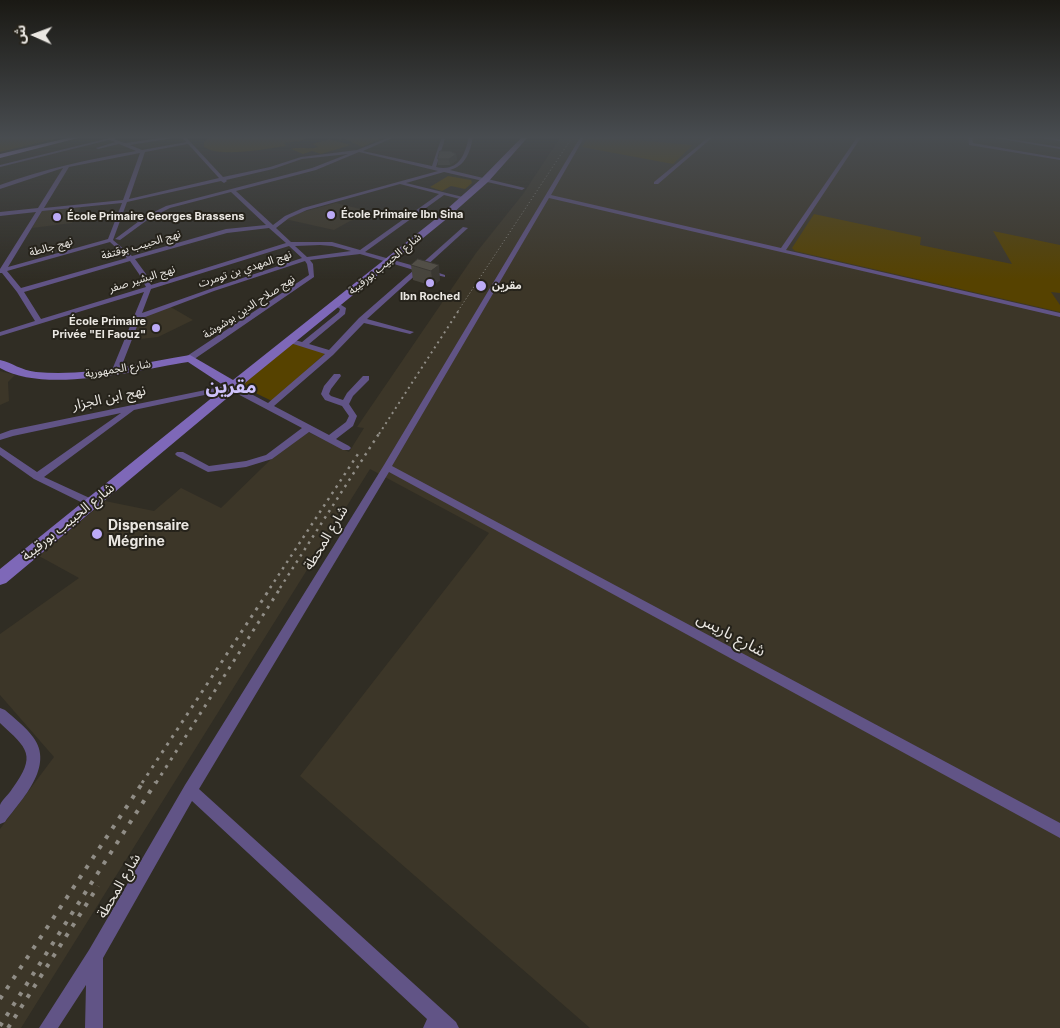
<!DOCTYPE html>
<meta charset="utf-8">
<style>
body{margin:0}
#map{position:relative;width:1060px;height:1028px;overflow:hidden;background:#302d24;font-family:Inter,"Noto Sans Arabic",sans-serif}
canvas{display:block}
.north{position:absolute;left:10px;top:10px;width:50px;height:50px;-webkit-text-stroke:4px #26231b;paint-order:stroke;rotate:272deg;font-size:14px;font-weight:700;line-height:20px;text-align:center;color:#eae7e2}
.north::after{content:'';display:block;margin:auto;width:18px;height:22px;background:#eae7e2;clip-path:polygon(50% 0,100% 100%,50% 72%,0 100%)}
</style>
<div id="map">
<canvas width="1060" height="1028"></canvas>
<div class="north">ش</div>
</div>
<script>
const context = document.querySelector('canvas').getContext('2d');
context.lineJoin = 'round';
function paint(path, color) { context.fillStyle = color; context.fill(path, 'evenodd'); }
function stroke(path, color, width, dash) { context.strokeStyle = color; context.lineWidth = width; context.lineCap = dash ? 'butt' : 'round'; context.setLineDash(dash || []); context.stroke(path); }
function label(font, color, halo, rows, align = 'center') {
  context.font = font + ' Inter,"Noto Sans Arabic",sans-serif'; context.lineWidth = 4; context.setLineDash([]); context.textBaseline = 'middle'; context.strokeStyle = halo; context.fillStyle = color; for (const [text, x, y, turn = 0] of rows) {
    context.save(); context.translate(x, y); context.rotate((+turn || 0) * Math.PI / 180); context.textAlign = isNaN(turn) ? turn : align; if (halo) context.strokeText(text, 0, 0); context.fillText(text, 0, 0); context.restore();
  }
}
paint(new Path2D(`
 M561 136H1060V1028H590L300 776 489 533 370 469 21 1028H0V829L54 757 0 695V634L79 578 39 556 105 501 154 511 181 488 221 508 302 429 349 452 364 428 357 427 476 253 523 194Z
 M336 203 376 213 350 221 334 230 285 219 299 213Z
 M81 207 72 223 32 228 42 211Z
 M169 306 193 320 158 337 131 340 141 318Z
 M0 371 15 375 8 382 9 401 0 405Z`), '#3c3628');
paint(new Path2D(`
 M0 136H68L0 152Z
 M212 136H311L301 141 284 143 286 146C266 149 220 158 204 147V141Z
 M331 136H387L362 147 343 138 340 140Z
 M589 136 693 145 673 164 582 147Z
 M329 139 351 145 321 154 312 151 303 154 291 149C301 146 308 150 318 147L312 144Z
 M448 176 471 180 472 183 465 189 451 186 442 191 430 187Z
 M814 214 921 237 920 245 1012 264 993 231 1060 245V293L1051 292 1060 305V312L795 251 792 248Z
 M290 343 328 351 272 401 243 387 244 380Z`), '#564200');
paint(new Path2D(`
 M117 136V138L114 139 125 143 173 136H185L223 177 270 167 301 157 357 150 392 136H397L363 151 432 166 441 139 443 138 445 139 436 167C459 172 465 155 469 136H473C471 150 466 166 450 170L525 188 522 190 444 172 406 183 467 198 464 200 444 195 365 252 418 267 463 227 468 228 424 268 445 275V277L420 271 367 319 414 332 410 334 364 323 333 355 274 406 329 435 346 422 349 416 342 406 325 400 321 394 324 386 334 374H340L341 376 331 389 329 394 331 396 343 400 347 393 363 376H369V380L353 396 349 404 357 416 353 426 336 439 349 446 351 448 349 450H343L309 432 272 459 246 467 208 472 177 456 175 454 177 452H183L209 466 246 461 266 455 302 428 232 391V387H238L268 403 325 354 287 342V338L302 342 339 312 340 309 333 304 338 303 346 308 345 314 309 344 329 350 359 318 414 270 360 254 310 260 313 264 314 277 193 360H187V356L309 275 307 264 305 261 214 291 140 319 120 370 116 372 112 370 144 292 0 336V332L35 321 17 292 2 273H0V269L36 212 0 216V212L38 208 63 168 0 189V185C44 169 90 159 136 151L119 144 98 149 96 148 115 142 109 140 0 167V165ZM181 137 186 142 142 150 130 145ZM188 144 219 178 129 199 145 152ZM359 152 438 171 303 208 285 216 273 225 236 191 316 170ZM140 153 123 200 44 208 69 167ZM348 154 312 168 166 206 146 216 115 239 120 240 150 218 170 208 231 192 266 225 226 229 132 256 113 240 127 202 221 181 224 183 227 181 226 180 273 169 302 159ZM400 184 439 194 360 250 332 242H291L276 228 289 218 307 210ZM122 203 108 239 8 267 42 211ZM269 228 286 243 151 285 146 274 135 259 227 233ZM110 242 127 258 21 288 7 271ZM320 245 332 246 351 251 307 257 295 246ZM289 246 302 258 210 289 142 313 151 289ZM130 261 139 274 146 287 41 319 24 292Z
 M507 136H517L526 138 524 139Z
 M581 136H585L551 195 781 248 858 136H862L786 250 1060 313V317L549 198 392 466 1060 823V838L389 472 199 789 456 1022 459 1028H423L427 1019 192 801 103 958V1028H85L86 985 58 1028H39L89 950 185 785 384 465Z
 M710 136H714L658 184H654V182Z
 M968 136H972L973 143 1060 158V160L969 145Z
 M983 136H991L1060 147V149Z
 M1032 136 1060 139V141L1034 137Z
 M225 386 229 388 228 390 134 410 44 477 94 500 96 503 91 507 34 479 0 455V447L37 472 121 413 13 436 0 440V434L11 430Z
 M0 708 5 710C14 718 25 726 33 737 55 766 22 799 5 822L0 824C0 819 0 810 0 805 2 800 9 794 12 789 37 755 28 749 0 723Z`), '#615486');
paint(new Path2D(`
 M523 136H529L488 182 444 221 240 387H226L188 362C138 370 45 394 0 368V360C13 363 20 370 36 372 87 377 140 363 190 355L233 380 438 217 482 178Z
 M228 387 234 391 232 394 6 583 0 585V569L224 388Z`), '#7e68b8');
paint(new Path2D(`
 M76 136H86L0 158V154Z`), '#a68cee');
stroke(new Path2D(`
 M458 311 573 136`), '#908d86', 1, [1, 2.5]);
stroke(new Path2D(`
 M379 434 459 310`), '#908d86', 2, [2, 4]);
stroke(new Path2D(`
 M270 588 358 454
 M280 588 380 432`), '#908d86', 2.5, [2.5, 5]);
stroke(new Path2D(`
 M142 783 271 587
 M156 783 281 587`), '#908d86', 3, [3, 6]);
stroke(new Path2D(`
 M0 999 143 782
 M0 1026 156 782
 M8 1028 98 886`), '#908d86', 4, [4, 8]);
paint(new Path2D(`
 M456 154 457 160 450 165H438V159Z
 M418 259 440 280 433 286 413 280 411 265Z`), '#47443c');
paint(new Path2D(`
 M456 154 457 160 450 165 449 159Z
 M439 265 440 280 433 286 431 271Z`), '#3a3731');
const building = new Path2D(`
 M440 151H450L456 154 449 159H438Z
 M418 259 439 265 431 271 411 265Z`);
paint(building, '#534f46');
stroke(building, '#3a3731', 1);
const sky = context.createLinearGradient(0, 0, 0, 280);
sky.addColorStop(0, '#1a1914');
sky.addColorStop(0.49, '#484c50');
sky.addColorStop(1, '#484c5000');
context.fillStyle = sky;
context.fillRect(0, 0, 1060, 280);
for (const [x, y, r, color] of [
 [331,215,5,"#bcaaf6"],
 [57,217,5,"#bcaaf6"],
 [430,283,5,"#bcaaf6"],
 [481,286,6,"#bcaaf6"],
 [156,328,5,"#bcaaf6"],
 [97,534,6,"#bcaaf6"]
]) { const dot = new Path2D(); dot.arc(x, y, r, 0, 2 * Math.PI); context.fillStyle = color; context.fill(dot); stroke(dot, '#26231b', 2); }
label('bold 11px', '#eae7e2', '#26231b', [
 ["École Primaire Ibn Sina",341,215],
 ["École Primaire Georges Brassens",67,217],
 ["مقرين",492,286],
 ["Ibn Roched",430,297,"center"],
 ["École Primaire",146,322,"right"],
 ["Privée \"El Faouz\"",146,335,"right"]
], 'left');
label('11px', '#eae7e2', '#26231b', [
 ["نهج الحبيب بوقتفة",141,245,-16],
 ["نهج جالطة",51,247,-16],
 ["شارع الحبيب بورقيبة",385,264,-39],
 ["نهج المهدي بن تومرت",245,269,-18],
 ["نهج البشير صفر",142,279,-17],
 ["نهج صلاح الدين بوشوشة",249,307,-33],
 ["شارع الجمهورية",118,369,-9]
]);
label('14px', '#eae7e2', '#26231b', [
 ["نهج ابن الجزار",109,398,-12],
 ["شارع الحبيب بورقيبة",68,522,-39],
 ["شارع المحطة",326,538,-59],
 ["شارع المحطة",119,886,-60]
]);
label('bold 14px', '#eae7e2', '#26231b', [
 ["Dispensaire",108,526],
 ["Mégrine",108,542]
], 'left');
label('16px', '#eae7e2', '#26231b', [
 ["شارع باريس",731,635,28]
]);
label('bold 19px', '#cec2fb', '#26231b', [
 ["مقرين",231,387]
]);
</script>
